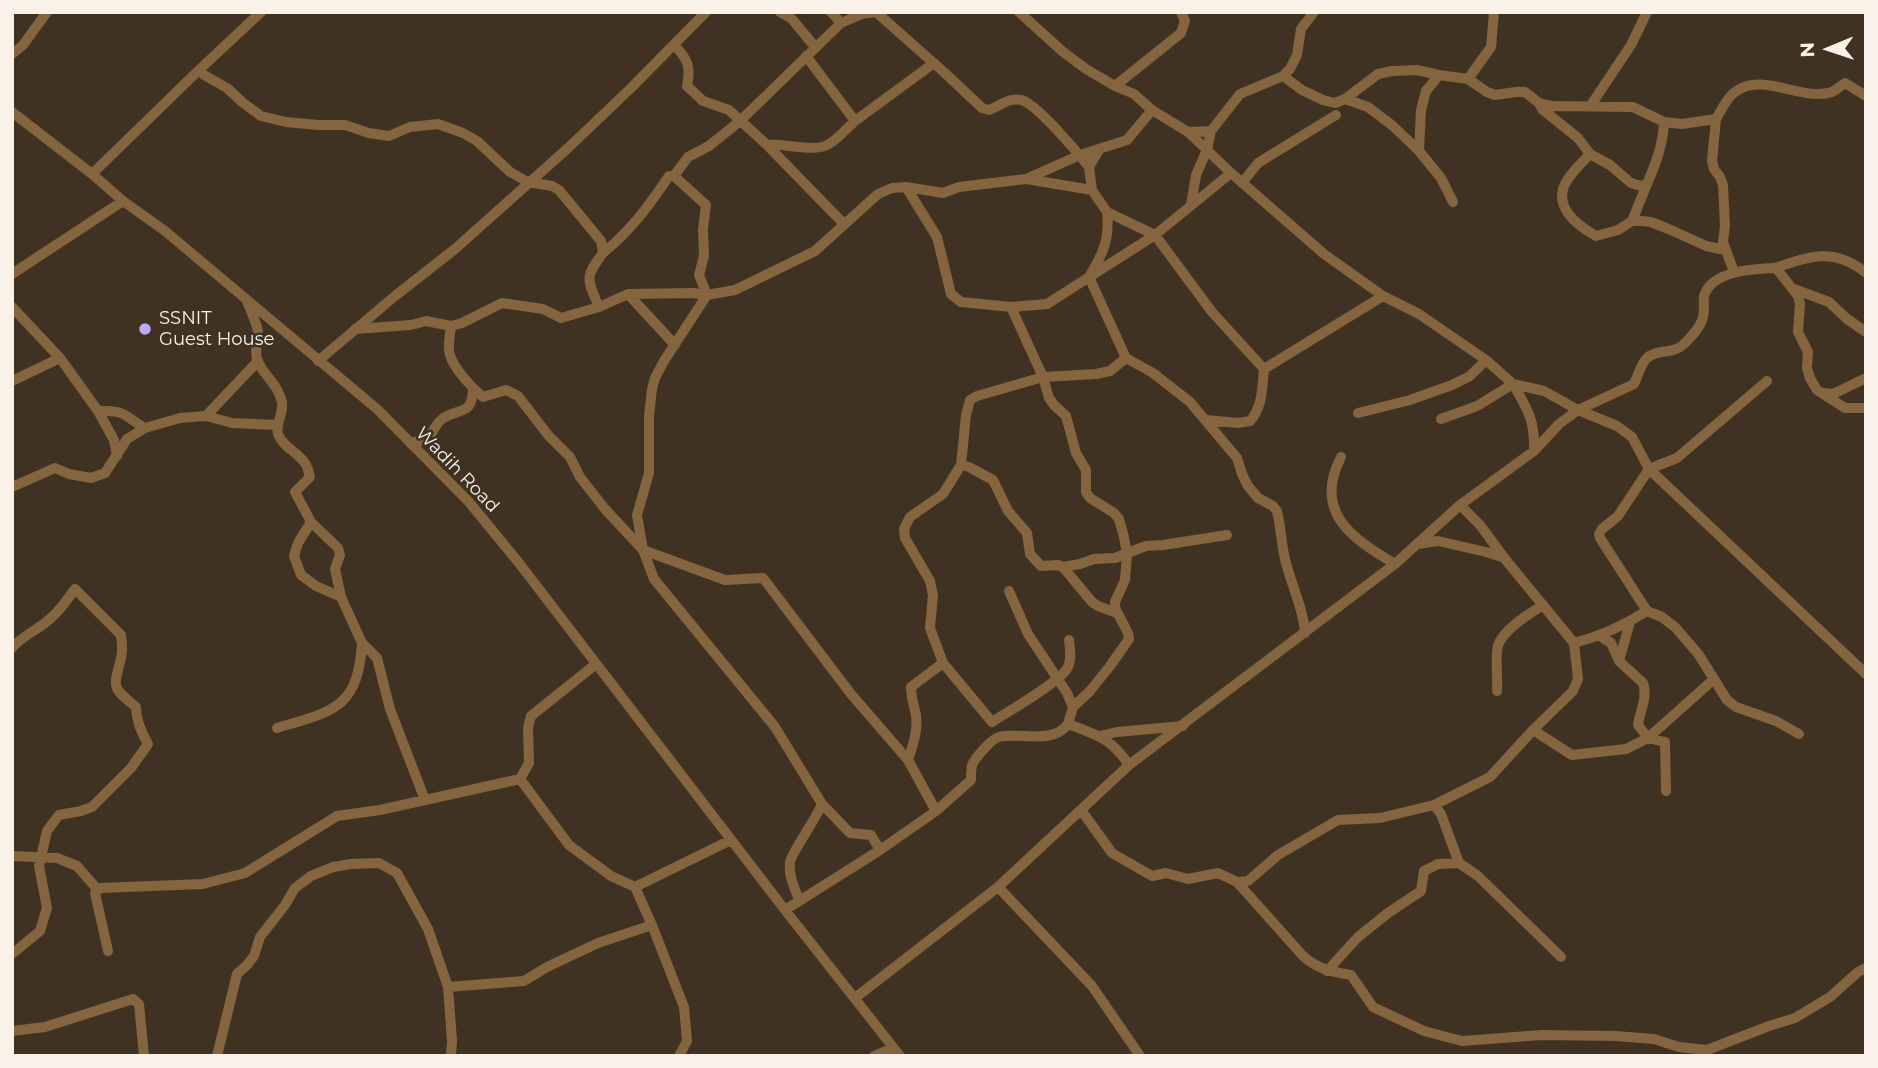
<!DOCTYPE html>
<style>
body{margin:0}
#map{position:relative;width:1878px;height:1068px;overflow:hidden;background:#3f3222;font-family:Montserrat,sans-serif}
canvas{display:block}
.frame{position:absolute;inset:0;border:14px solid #faf2e8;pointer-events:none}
.north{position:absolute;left:1794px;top:14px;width:70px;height:70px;-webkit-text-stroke:5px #3f3222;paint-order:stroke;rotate:268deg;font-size:19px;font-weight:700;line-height:28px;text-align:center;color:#faf2e8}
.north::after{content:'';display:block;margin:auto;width:24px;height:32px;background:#faf2e8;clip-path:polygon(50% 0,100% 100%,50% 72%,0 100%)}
</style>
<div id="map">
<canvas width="1878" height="1068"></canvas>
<div class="frame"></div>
<div class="north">N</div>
</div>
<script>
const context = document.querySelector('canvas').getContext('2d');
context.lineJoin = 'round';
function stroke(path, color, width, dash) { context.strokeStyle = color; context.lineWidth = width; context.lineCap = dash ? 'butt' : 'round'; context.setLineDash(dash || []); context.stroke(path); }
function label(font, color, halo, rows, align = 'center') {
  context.font = font + ' Montserrat,sans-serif'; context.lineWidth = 5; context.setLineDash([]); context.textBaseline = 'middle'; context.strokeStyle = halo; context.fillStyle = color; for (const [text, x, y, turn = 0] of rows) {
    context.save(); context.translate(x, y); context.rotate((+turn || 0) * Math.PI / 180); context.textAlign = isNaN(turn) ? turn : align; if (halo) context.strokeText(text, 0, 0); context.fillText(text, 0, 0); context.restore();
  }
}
stroke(new Path2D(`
 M780 12 792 19 815 47
 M831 12 841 23
 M876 12 946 74 982 108 989 110C1000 106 1009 97 1021 100 1036 103 1078 153 1089 167
 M1019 12 1062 51 1086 69 1115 86 1134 94 1152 110 1188 132 1231 173 1324 254 1383 296 1419 314 1486 360 1513 384 1544 391 1578 410 1617 426 1632 437 1649 469 1866 674
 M674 45C688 59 691 67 687 86L703 101 729 110 767 145 844 224
 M12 54 23 45 47 12
 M199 70 204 75 227 88 242 102 261 116 286 122 318 125H345L369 133 389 136 410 127 438 124 463 133 477 141 510 172 528 182 552 186 559 190 601 241 603 253C584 278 587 279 599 307
 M1283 76 1302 90 1323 100 1335 103 1345 99 1378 74 1392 71 1417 70 1439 75 1468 79 1487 92 1495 95 1516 92H1525L1539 103 1552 106 1633 107 1664 122 1682 124 1716 119C1721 111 1727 97 1735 92 1763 71 1801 102 1832 92 1836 90 1841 86 1845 83L1866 96
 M1468 79 1491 47 1494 12
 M1115 86 1181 33 1185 21 1181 12
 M1345 99 1368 107 1393 126 1419 151 1441 178 1453 202
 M1539 103 1542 109 1578 138 1590 154 1610 165 1631 183 1641 186 1647 184C1656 163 1663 145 1664 122
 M1591 105 1631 45 1647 12
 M12 112 92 174 123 201 165 231 377 409 469 502 519 563 785 910 900 1056
 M1716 119 1712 161 1714 169 1720 177 1723 185 1725 226 1723 242 1734 272
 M855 121 934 63
 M1188 132 1211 131 1240 94 1283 76 1290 69 1297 55 1301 29 1314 12
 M767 145C784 143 816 153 829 144 839 138 847 128 855 121L806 56
 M1419 151 1421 110 1426 91 1439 75
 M1590 154C1581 164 1567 176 1563 189 1557 211 1580 227 1596 236L1618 230 1632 221H1642L1651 222 1671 230 1706 246 1725 250
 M92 174 199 70 261 12
 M674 176 706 205 703 229 704 256 699 275 707 295 664 361 655 378 652 389 649 416V473L637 515 643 550 654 579 775 727 822 804 850 833 871 835 880 850
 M1026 179 1092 190 1107 212 1155 235 1212 312 1264 369C1262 387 1263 407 1250 421L1238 423 1206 420
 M1242 183 1258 163 1336 115
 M906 187 937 237 951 294 961 302 1011 307 1047 304 1155 235 1231 173
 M1092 190 1089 167 1099 150
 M1191 205 1196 175 1207 150 1211 131
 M1107 212C1110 239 1103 254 1089 277L1126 358
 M1632 221 1647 184
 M603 253C632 229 648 207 669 176H674L688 157 709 146 740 121 841 23 862 14 875 12
 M1776 268C1810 255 1836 248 1866 273
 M12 274 123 201
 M1794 289 1829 302 1847 319 1866 332
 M628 294 675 345
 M247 301C250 310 257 323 258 332 259 342 254 348 257 359 263 376 277 382 282 402 284 414 275 423 278 434 282 446 297 452 304 462 308 466 308 471 310 477L295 492 311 522 298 543 294 556 301 575 316 586 341 597 362 643 377 658 390 709 425 800
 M12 307 60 358 98 411 114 440 117 456
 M1011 307 1043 377 1049 398 1054 405 1066 416 1076 453 1086 470V492L1090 498 1114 513 1119 519 1124 537 1127 554 1125 580 1115 602V608L1128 633 1129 639 1110 666 1090 691 1073 707
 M451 326C450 335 447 347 450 355 454 369 472 388 483 397L506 390 518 396 548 435 570 457 580 477 605 509 643 550 725 580 763 578 851 694 908 760 936 811
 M355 329 411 325 426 321 451 326 462 323 502 303 543 309 561 318 599 307 628 294 693 293 707 295 735 290 815 251 878 194 892 188 906 187 943 193 959 187 1026 179 1080 155 1127 140 1152 110
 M318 361 395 296 455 249 568 148 631 88 706 12
 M1264 369 1383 296
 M12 381 60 358
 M1824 393 1833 394 1866 378
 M98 411C106 411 116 410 123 414 131 418 137 424 145 428L180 418 206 416 232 423 277 425
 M1358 413 1410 400 1452 385 1470 376 1486 360
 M206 416 258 361
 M1441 419 1477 406 1513 384C1528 410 1535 420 1534 451
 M410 443 429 439C432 432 436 424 442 419 459 407 472 417 473 389
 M1341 457C1313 512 1351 538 1395 564
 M961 465 969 467 993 480 1008 511 1027 533 1030 554 1041 566 1058 565 1063 567 1092 602 1098 606 1117 613
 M12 487 55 468 69 474 91 478 105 473 127 439 145 428
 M311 522 338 548 340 555 335 569 341 597
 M1417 544 1438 541 1486 552 1505 558
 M1063 567 1080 564 1094 559 1115 558 1146 546 1163 545 1227 535
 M1009 591 1028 634 1067 693 1073 707 1068 724
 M1647 611 1662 617 1676 628 1699 655 1727 700 1736 707 1776 721 1799 734
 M1600 636 1611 643 1619 661 1643 683C1648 697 1640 711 1638 725L1648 738 1665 742 1666 791
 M1069 640C1070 649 1072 658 1068 667 1062 681 1007 712 992 722L943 663 930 628 933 595 930 581 905 538 904 529 910 517 943 494 961 465 966 415 970 400 977 396 1043 377 1096 374 1110 371 1126 358 1153 373 1190 402 1237 458 1242 474 1248 486 1258 498 1273 506 1277 511C1281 527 1281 543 1285 559 1291 585 1303 606 1305 633
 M1574 643C1602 636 1623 626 1647 611L1600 538 1599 534 1602 529 1618 516 1649 469 1677 458 1767 381
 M12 648C21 636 42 628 53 616 62 608 68 598 75 589L121 635C122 642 123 650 121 658 114 688 110 686 136 707 136 721 141 732 148 744L131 768 92 807 81 811 59 815 47 831 39 866 47 908 40 931 12 954
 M1619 661 1630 622
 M1497 691C1498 679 1495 656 1498 646 1502 630 1530 613 1543 605
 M277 728C333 711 358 709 362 643
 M1533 730 1572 755 1626 749 1648 738 1714 679
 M1100 736 1117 732 1183 726
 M908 760C913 745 918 731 916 715 914 705 911 698 911 687L943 663
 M1434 805 1441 814 1459 863 1478 876 1561 957
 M1081 810 1112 853 1152 876 1166 873 1188 879 1218 873 1237 882 1248 881 1278 855 1338 820 1380 818 1434 805 1490 777 1533 730 1573 691 1578 679 1574 643 1505 559 1480 525 1460 505
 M12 856 57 858 77 866 98 890
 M1237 882 1303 956C1317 969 1332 972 1351 975L1373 1007 1424 1031 1462 1041 1542 1035 1615 1036 1654 1039 1679 1047 1707 1050
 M635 887 731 840
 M998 887 1092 986 1140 1056
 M799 900C795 889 788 875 790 862 791 854 817 817 822 804
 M785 910 880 850 936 811 971 780C971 764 971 764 982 751 987 746 992 739 999 737 1020 732 1053 745 1068 724 1097 735 1111 738 1129 765
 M652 925 684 1007 687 1041 679 1056
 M108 951 95 893 100 888 203 884 245 873 337 816 380 810 520 779 529 763 528 728 531 716 596 664
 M1327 971 1358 937 1388 913 1421 891 1424 871 1438 864 1459 863
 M448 987 524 981 547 967 598 943 652 925 635 887 611 876 569 845 520 779
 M855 998 998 887 1129 765 1395 564 1460 505 1534 451 1559 424 1578 410 1634 384C1638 376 1640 366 1646 359 1656 348 1674 355 1684 344 1691 337 1701 327 1703 317 1705 310 1703 303 1704 296 1712 270 1755 269 1776 268L1798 296 1800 304 1798 332 1808 352 1807 368 1810 378 1817 390 1845 408H1866
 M12 1031 45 1027 133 999 139 1004 144 1056
 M1704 1053 1707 1050 1769 1026 1795 1018 1830 997 1858 972 1866 968
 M217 1056 237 974 247 965 254 956 260 937 285 905 295 888 311 876 333 867 351 864 379 863 397 873 428 929 448 987 452 1041 451 1056
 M874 1056 893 1048`), '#84653f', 10);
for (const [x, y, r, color] of [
 [145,329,7,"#bbaaf6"]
]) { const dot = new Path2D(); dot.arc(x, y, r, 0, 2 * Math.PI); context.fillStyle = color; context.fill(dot); stroke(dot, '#3f3222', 2.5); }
label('18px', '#faf2e8', '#3f3222', [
 ["SSNIT",159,319],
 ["Guest House",159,340]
], 'left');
label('18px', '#faf2e8', '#3f3222', [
 ["Wadih Road",457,470,46]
]);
</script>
